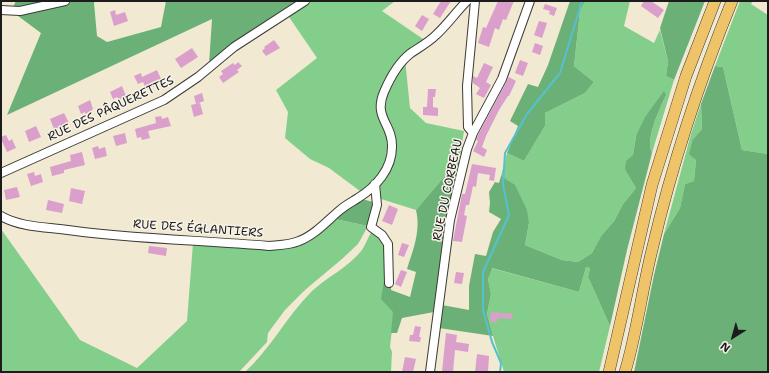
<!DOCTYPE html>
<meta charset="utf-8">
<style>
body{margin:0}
#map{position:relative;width:769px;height:373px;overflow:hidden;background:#f1e9d2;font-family:"Shantell Sans",sans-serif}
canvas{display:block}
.frame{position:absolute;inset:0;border:2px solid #1c1c1c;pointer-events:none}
.north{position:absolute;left:713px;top:317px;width:40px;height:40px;-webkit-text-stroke:3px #f7f3e8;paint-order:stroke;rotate:217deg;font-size:11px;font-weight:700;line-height:16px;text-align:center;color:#1c1c1c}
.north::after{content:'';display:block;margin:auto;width:14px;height:18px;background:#1c1c1c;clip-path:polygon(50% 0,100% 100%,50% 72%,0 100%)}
</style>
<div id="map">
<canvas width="769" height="373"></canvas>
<div class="frame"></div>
<div class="north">N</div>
</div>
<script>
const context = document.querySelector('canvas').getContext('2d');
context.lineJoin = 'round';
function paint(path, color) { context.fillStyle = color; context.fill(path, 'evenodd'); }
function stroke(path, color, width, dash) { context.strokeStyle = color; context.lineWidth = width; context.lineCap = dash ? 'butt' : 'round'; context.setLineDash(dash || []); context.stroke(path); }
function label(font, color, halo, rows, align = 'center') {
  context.font = font + ' "Shantell Sans",sans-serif'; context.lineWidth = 3; context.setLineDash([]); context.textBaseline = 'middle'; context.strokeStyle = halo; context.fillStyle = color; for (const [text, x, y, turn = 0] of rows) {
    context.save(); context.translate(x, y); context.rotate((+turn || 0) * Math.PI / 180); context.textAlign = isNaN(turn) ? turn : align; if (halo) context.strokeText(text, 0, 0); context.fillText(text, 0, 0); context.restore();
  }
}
paint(new Path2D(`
 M307 1H395L382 11 426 41C413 54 379 84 377 103 375 113 385 125 387 135 390 152 382 178 368 188 366 190 362 190 360 191L329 168 310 159 285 138 288 112 276 90 317 58 287 14Z
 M585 1H630L624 26 654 43 660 30 668 61 666 76 674 80 652 153C645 139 660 109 666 95L636 136 633 155 625 170 636 188 623 204 614 221 601 236 592 253 578 262 562 260 525 245 529 223 501 176 507 153 524 161 545 126V113L585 93 594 82 574 66 580 11Z
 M740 1H753L751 4 768 15V154L742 150 723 67 715 66Z
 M405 59 410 108 426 123 464 131 457 176 449 171 416 210 381 199 380 185 393 156 381 110 384 96Z
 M701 104 702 129 693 139 696 160 694 181 685 184 680 208 664 234 691 134Z
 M335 219 368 226 358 244 342 259 305 290 285 310 268 333 267 342 239 372H1V229L80 340 137 368 187 321 193 243H301Z
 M372 231 384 240 388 255 386 282 394 312 390 347 392 352 391 372H245C271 348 287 316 312 291 327 277 349 267 362 250 366 244 368 237 372 231Z
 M586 267 590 268 588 277 610 326 599 372H504L493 336 487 314 491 294 488 279 491 268 579 292Z`), '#84ce8b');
paint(new Path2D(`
 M16 1H95L94 3 97 36 107 42 161 27 166 1H298L209 64 212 19 7 115 41 33 18 16 13 7Z
 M570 1H585L580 11 574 66 594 82 585 93 545 113V126L524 161 507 153 518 126 510 121 528 84 538 87 548 65Z
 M669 1H705L674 80 666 76 668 61 660 28Z
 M715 66 723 67 742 150 768 154V372H634L654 275 664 234 680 208 685 184 694 181 696 160 689 154 693 139 702 129 701 104Z
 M664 91 666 95C660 109 645 138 652 153L627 250 610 326 588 277 590 268 586 267 579 292 492 268 488 279 491 294 487 314 493 336 439 328 442 305 469 310V286L475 254 486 256 493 232 501 219 489 212 490 203 489 192 495 182 499 183 501 176 515 185 527 210 529 223 525 245 562 260 578 262 592 253 601 236 614 221 623 204 636 188 625 170 626 161 633 155 636 136 645 117Z
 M449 171 457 176 442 247 434 312 402 318 397 333H391L393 312 381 299 384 281 391 282V290L410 297 416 272 407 269C413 250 421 231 416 210Z
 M362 199 373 202 368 226 335 219 349 205Z`), '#6bb177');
stroke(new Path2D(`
 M500 372 501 363 492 342 483 310V272L509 215 503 184 505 153 527 114 560 73 582 1`), '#55c1d0', 2);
paint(new Path2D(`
 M441 1H451L440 18 433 14Z
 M498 1H514L506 20 503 19 499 30 495 28 489 47 478 43 483 27 486 28Z
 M644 1H651L664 10 658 18 641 6Z
 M545 4 557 8 554 16 549 14 550 11 543 9Z
 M115 10 116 15 125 12 128 21 114 26 110 12Z
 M422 15 429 19 422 31 415 26Z
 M539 21 547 23 542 38 534 35Z
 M274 40 280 48 266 56 262 51 265 48 264 47Z
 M535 43 543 46 540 55 532 52Z
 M192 48 198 57 181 68 175 59Z
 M520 60 528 63 523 76 515 73Z
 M238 62 242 66 237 70 239 72 223 83 219 77 223 74 221 71 233 63 235 65Z
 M484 63 493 67 486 82 491 85 484 98 476 94 480 88 473 83V76L477 78Z
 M157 70 161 79 154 83 155 86 146 89 143 82 138 84 134 76 141 73 142 77Z
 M509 77 516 81 509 96H508L499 110 486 136 482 147 487 150 484 157 473 151 478 141 476 140 478 135Z
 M122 86 126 96 119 100 117 97 113 99 110 92Z
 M428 89H436L435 97H433V107L438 108V116L423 115V107H427Z
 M202 93 204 101 196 104 194 96Z
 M90 100 93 109 91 110 92 111 85 114V112L81 114 78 106Z
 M200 103 203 114 194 117 191 105Z
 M64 113 69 123 54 129 50 119Z
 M161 116 162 119 168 117 171 126 148 131 150 138 142 140 141 137 137 138 135 129 156 123 155 117Z
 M36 126 41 137 29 142 25 131Z
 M125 133 127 143 116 146 113 136Z
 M6 135 9 141 12 139 16 148 7 152 1 139V137Z
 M98 146 99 149 105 147 107 156 95 159 92 148Z
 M82 152 85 165 64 170V173L52 176 50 167 71 161 70 155Z
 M472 164 496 168 494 181 489 180 490 175 478 173 476 187 473 186 469 205H466L464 215 467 216 462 242 453 241 462 194H465Z
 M34 172 35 176 41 174 43 182 31 186 27 174Z
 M17 187 20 197 6 200 4 190Z
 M71 188 85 191 82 204 69 201Z
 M48 200 64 204 62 213 46 210Z
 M389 205 398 209 392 225 382 221Z
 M402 243 409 245 404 257 398 255Z
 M149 246 167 248 166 256 148 253Z
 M401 270 407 272 401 287 395 284Z
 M456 272 464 273 462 284 454 283Z
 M491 312 513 314 512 319 498 318 497 322H490Z
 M415 326 421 327 419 337H421L420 342 409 341 410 335H413Z
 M446 333 457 335 456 342 469 344 468 352 455 350 453 372H442Z
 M477 354 489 356 488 372H475Z
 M405 357 416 359 413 372H402Z`), '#db9fcb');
const minor = new Path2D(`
 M1 10 20 11 65 1
 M473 133 468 127 467 86 475 1
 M1 173 164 100 198 77 234 47 305 1
 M375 184 377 205 371 227 382 235 388 244 389 283
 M1 216C18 226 41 227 60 229 129 239 199 240 269 246 279 245 290 245 299 241 315 235 328 220 340 210 346 205 352 202 358 198 376 187 392 169 392 147 393 124 373 118 384 92 390 78 399 62 411 53 420 47 429 42 436 35 447 25 456 12 467 1
 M430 372 450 220 467 149 473 133 502 79 530 1`);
const highway = new Path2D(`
 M609 372 652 185 686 76 715 1
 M625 372C637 332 642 290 652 250 672 165 699 82 732 1`);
stroke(minor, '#3c3b37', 10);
stroke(highway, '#3c3b37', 12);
stroke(minor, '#fff', 8);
stroke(highway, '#efc469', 11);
label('12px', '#1c1c1c', '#f7f3e8', [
 ["RUE DES PÂQUERETTES",111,109,-25],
 ["RUE DU CORBEAU",448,190,-78],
 ["RUE DES ÉGLANTIERS",198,229,4]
]);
</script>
